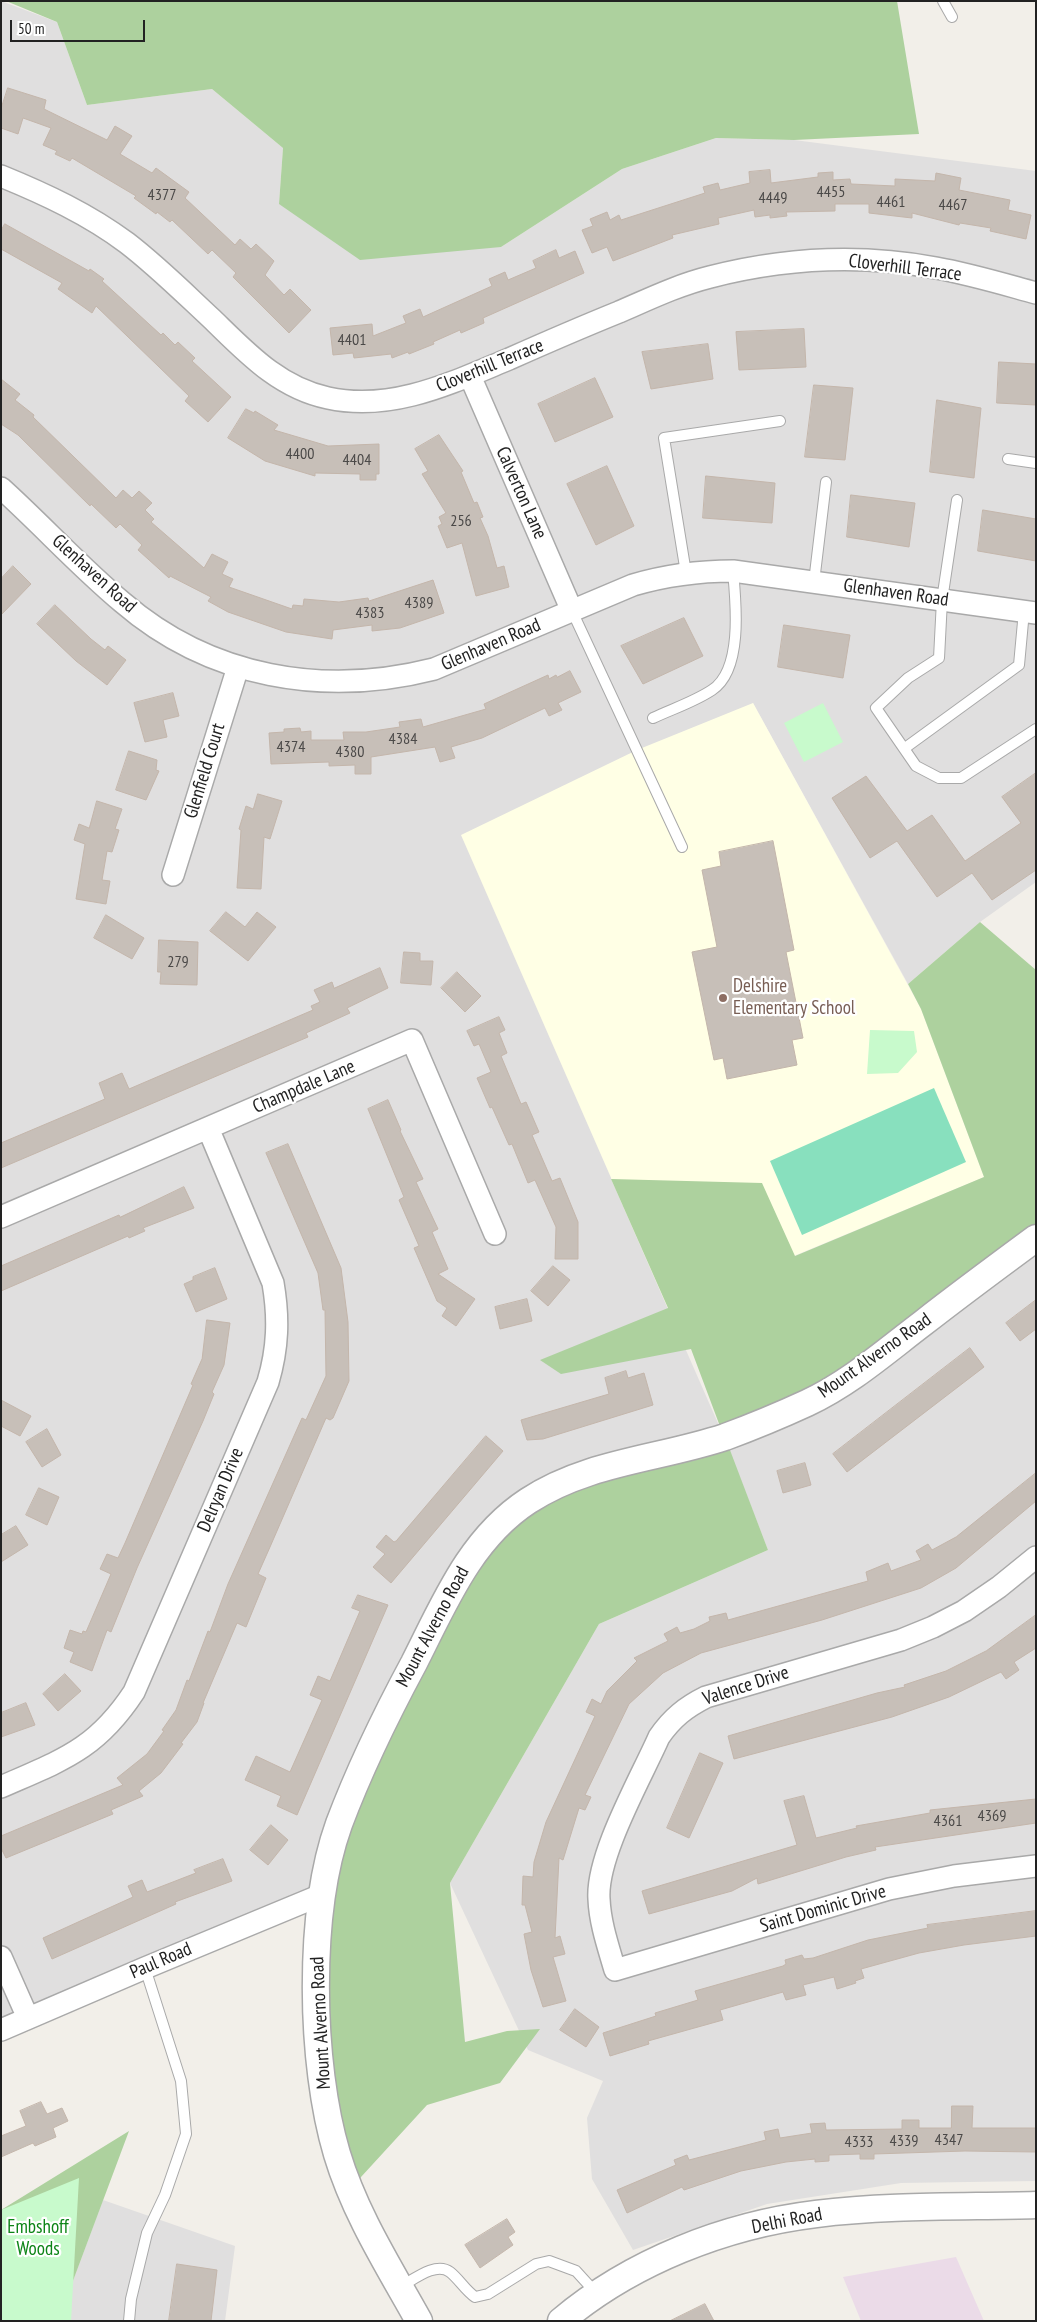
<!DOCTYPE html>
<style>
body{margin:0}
#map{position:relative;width:1037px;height:2322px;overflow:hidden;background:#f2efe9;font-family:"PT Sans Narrow",sans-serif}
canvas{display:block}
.frame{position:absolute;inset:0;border:2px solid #222;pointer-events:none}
.scale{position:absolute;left:10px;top:20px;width:135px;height:22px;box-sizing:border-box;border:2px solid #222;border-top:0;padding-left:6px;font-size:15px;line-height:18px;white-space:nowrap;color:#222;-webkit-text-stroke:4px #fff;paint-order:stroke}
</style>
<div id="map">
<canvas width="1037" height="2322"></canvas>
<div class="frame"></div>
<div class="scale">50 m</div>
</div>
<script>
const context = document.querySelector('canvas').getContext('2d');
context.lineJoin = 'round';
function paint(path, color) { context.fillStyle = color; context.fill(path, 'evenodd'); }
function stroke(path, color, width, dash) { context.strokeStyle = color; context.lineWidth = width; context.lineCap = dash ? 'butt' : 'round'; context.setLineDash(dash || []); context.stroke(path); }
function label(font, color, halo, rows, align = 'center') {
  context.font = font + ' "PT Sans Narrow",sans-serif'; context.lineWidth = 4.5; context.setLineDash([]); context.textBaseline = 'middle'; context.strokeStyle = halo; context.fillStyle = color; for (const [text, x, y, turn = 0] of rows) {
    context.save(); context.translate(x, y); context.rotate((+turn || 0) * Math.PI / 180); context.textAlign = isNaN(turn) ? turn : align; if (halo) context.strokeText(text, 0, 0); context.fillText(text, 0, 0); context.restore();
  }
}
paint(new Path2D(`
 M1 1 57 22 87 105 212 89 283 148 279 204 501 247 622 169 716 138 794 140 1036 171V882L980 922 908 984 753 703 611 1179 724 1437 1036 1238V2181L901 2183 767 2204 633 2250 592 2179 587 2118 603 2081 528 2050 450 1883 599 1624 768 1550 724 1437 321 1895 1 2030Z
 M103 2200 235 2246 225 2321H58Z`), '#e0dfdf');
paint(new Path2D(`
 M956 2257 984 2321H861L843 2277Z`), '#ebdbe8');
paint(new Path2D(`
 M753 703 921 1009 984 1177 668 1308 461 835 637 750Z`), '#ffffe5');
paint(new Path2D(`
 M6 1H897L919 134 794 140 716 138 622 169 501 247 360 260 279 204 283 148 212 89 87 105 57 22Z
 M980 922 1036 970V1238L866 1368 725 1437 768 1550 599 1624 450 1883 465 2042 507 2031 540 2029 500 2083 427 2105 350 2189 321 2072 338 1827 463 1569 526 1502 724 1437 691 1349 561 1374 540 1360 668 1308 611 1179 762 1183 795 1256 984 1177 921 1009 908 984Z
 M129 2131 58 2321H1V2210Z`), '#add19e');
paint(new Path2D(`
 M823 703 843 742 804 762 784 723Z
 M870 1030 914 1031 917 1052 898 1073 867 1074Z
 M79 2178 71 2321H1V2210Z`), '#c8facc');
paint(new Path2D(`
 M934 1088 966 1162 802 1235 770 1161Z`), '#88e0be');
const building = new Path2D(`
 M8 88 46 100 44 109 107 140 115 126 132 136 120 154 152 173 156 168 189 192 185 198 235 245 240 239 251 249 256 244 274 261 265 275 284 295 290 289 311 310 289 333 233 277 236 273 212 250 208 254 172 220 170 222 157 212 156 214 134 198 136 196 72 158 70 161 55 154 57 151 43 145 51 128 23 118 18 134 1 128V109Z
 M770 170 771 183 818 177V173L833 172V180L850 179 851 184 895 186V179L935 181 936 173 961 178 959 190 1010 200 1008 210 1031 215 1026 239 990 231 991 228 960 223 959 225 912 213V218L869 213V204H835V211L786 212 787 216 770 218V215L755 217 754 210 718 218 719 224 672 235 673 238 613 261 607 247 592 253 582 230 593 226 590 219 607 212 610 220 619 215 621 220 705 193 703 187 718 183 720 190 750 183 749 172Z
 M5 224 89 271 90 269 104 279 102 281 161 335 163 333 175 345 178 342 195 358 192 361 231 397 208 422 185 401 189 396 96 306 92 313 58 289 62 283 1 249V231Z
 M556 250 559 258 575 251 584 273 483 318 484 323 461 333 460 330 433 342 434 344 409 354 408 352 392 358 391 354 354 358 353 353 333 355 330 328 372 324 373 336 406 323 403 316 420 309 423 317 492 286 489 279 505 272 508 280 536 268 533 261Z
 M804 329 806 367 739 370 736 332Z
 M708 344 713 379 651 389 642 352Z
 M999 362 1036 364V405L997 403Z
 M595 378 613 417 555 442 538 404Z
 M1 379 20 394 15 400 34 415 33 417 116 498 123 490 132 498 139 491 152 503 145 510 154 519 151 522 204 568 212 554 228 562 222 574 233 579 229 587 292 609 293 605 303 606 304 599 339 602 368 598 369 601 433 580 444 613 400 628 372 631V625L333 630 332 639 286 632 228 612 208 601 211 597 170 576 169 578 138 550 142 545 120 524 116 528 91 504 90 506 18 435 1 424Z
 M814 385 853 388 845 460 805 457Z
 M937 400 981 408 974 478 930 472Z
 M246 409 254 413 255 411 278 425 274 430 328 446 379 444V474H376V480H360V474L315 473V476L265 461 228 438Z
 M439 435 463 471 461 472 474 503 477 502 483 517 480 518 488 536 497 568 504 566 509 587 476 596 462 543 447 548 438 526 442 524 439 517 446 513 422 474 428 471 415 449Z
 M607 466 634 526 596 545 567 484Z
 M706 476 775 483 772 523 703 518Z
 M851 495 915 503 909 547 847 537Z
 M983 510 1036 519V561L978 551Z
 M13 566 31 584 1 615V579Z
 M55 605 91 639 105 650 108 646 126 660 107 685 76 661 37 624Z
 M684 618 703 656 643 684 621 646Z
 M784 625 850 635 843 678 778 667Z
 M570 671 581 692 558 703 562 710 549 716 545 708 482 738 451 747 455 758 440 762 435 747 371 757V774H355V765L329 766V762L271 764 269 733 284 732V729L300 728 301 732 311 731V740H344L343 732H366L400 727 399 722 421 719 423 727 486 709 484 704 548 675 549 679 556 675 557 677Z
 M173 693 179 716 163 720 167 737 145 742 134 703Z
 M129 751 157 760 156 770 159 771 146 800 116 790Z
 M1036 773V870L992 900 972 873 937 897 897 841 870 858 832 798 866 776 907 831 932 815 965 861 1021 823 1002 797Z
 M258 794 282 801 270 839 264 837 261 889 237 888 241 830 239 829 246 806 253 809Z
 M97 801 122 809 115 829 119 830 112 852 107 851 102 880 110 881 106 904 76 899 85 844 74 840 79 824 89 828Z
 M773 841 794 950 786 952 803 1038 792 1040 797 1065 727 1079 723 1058 714 1060 692 952 717 947 702 870 721 866 719 852Z
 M226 912 245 927 257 912 276 927 248 961 210 931Z
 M106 915 144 938 132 959 94 938Z
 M159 940 198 942 197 985 160 984 161 972H158Z
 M404 952 420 953V961H433L431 985 401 983Z
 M380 968 388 988 347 1008 350 1013 306 1033 308 1037 1 1168V1143L105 1099 99 1083 122 1073 129 1089 313 1010 311 1006 320 1002 314 990 332 982 334 988Z
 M457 972 481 996 465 1012 441 988Z
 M499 1017 505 1030 499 1033 507 1053 501 1056 521 1104 526 1102 539 1132 532 1135 552 1181 560 1178 578 1222V1259H555L556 1227 535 1180 528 1183 512 1144 509 1145 492 1107 490 1108 477 1078 491 1072 479 1044 474 1046 467 1031Z
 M388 1100 401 1130 400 1131 423 1179 416 1182 438 1229 432 1232 448 1269 438 1274 475 1299 456 1326 442 1316 447 1308 437 1301 414 1248 419 1246 399 1200 404 1197 368 1109Z
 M288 1144 341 1268 348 1322 349 1381 333 1418 330 1420 326 1418 270 1547 258 1574 266 1578 246 1627 237 1623 203 1703H204L197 1722 181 1743 183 1744 161 1773 139 1791 143 1796 111 1810 113 1814 6 1858 1 1848V1836L123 1785 117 1778 147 1754 164 1731 162 1730 176 1710 187 1680 189 1681 208 1631 210 1632 228 1584 302 1418 306 1420 326 1376 325 1310H323L318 1273 266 1153Z
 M184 1187 194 1208 143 1228 145 1231 129 1238 128 1236 1 1291V1266L119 1215 120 1217Z
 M553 1266 570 1280 548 1306 531 1291Z
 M215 1268 227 1299 196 1312 184 1284 193 1280V1277Z
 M527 1299 532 1321 500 1329 495 1307Z
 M1036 1300V1329L1020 1341 1006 1323Z
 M207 1320 230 1323 224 1365 212 1392 214 1394 203 1421 137 1568 111 1632 107 1630 92 1671 70 1662 74 1652 64 1648 70 1630 82 1634 83 1631 86 1632 111 1574 100 1569 107 1554 118 1558 125 1543 193 1385 191 1384 202 1359Z
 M970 1348 984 1367 847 1472 833 1454Z
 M626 1371 628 1378 644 1373 653 1405 543 1439 527 1440 521 1420 609 1394 605 1378Z
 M1 1400 31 1416 20 1436 1 1426Z
 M47 1429 61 1455 42 1467 26 1442Z
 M486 1436 503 1451 391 1583 373 1567 385 1554 376 1547 386 1535 394 1542 396 1541Z
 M805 1463 811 1485 783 1493 777 1471Z
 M1036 1473V1501L956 1568 921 1588 822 1620 701 1653 663 1673 629 1704 585 1795 591 1797 585 1810 579 1808 563 1860 559 1858 555 1938 560 1936 565 1954 553 1957 566 2001 543 2007 531 1970 524 1934 532 1932 525 1905H522L523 1876 533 1877 534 1862 546 1822 595 1716 586 1712 592 1699 601 1704 607 1691 637 1661 634 1658 668 1641 664 1634 677 1627 680 1633 694 1629 710 1621 709 1617 726 1613 728 1620 868 1581 866 1572 888 1563 891 1571 921 1560 916 1551 928 1544 932 1550 956 1537Z
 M39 1488 59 1497 47 1525 26 1515Z
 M16 1526 28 1545 1 1562V1535Z
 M358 1595 388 1605 297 1815 277 1806 281 1796 245 1780 256 1756 290 1772 322 1700 310 1695 318 1676 330 1681 360 1611 352 1608Z
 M1036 1615V1648L1014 1662 1019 1670 1006 1679 1001 1672 949 1697 892 1717 734 1759 728 1736 877 1693 905 1687 904 1685 946 1671 986 1651Z
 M65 1674 81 1691 58 1711 43 1694Z
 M26 1703 35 1725 1 1737V1713Z
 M700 1753 723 1763 689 1838 667 1828Z
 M804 1796 816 1838 857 1828 856 1826 930 1813V1810L1036 1799V1823L875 1847 876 1850 846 1857 758 1884 757 1878 732 1891 649 1914 642 1891 797 1845 784 1801Z
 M271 1825 288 1840 268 1865 250 1850Z
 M223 1859 232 1881 175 1902 176 1904 52 1959 43 1938 133 1897 128 1886 142 1880 147 1892 196 1873 194 1870Z
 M1036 1911V1936L964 1945 919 1953 861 1969 864 1978 855 1981 856 1983 837 1989 834 1977 803 1985 806 1995 786 2000 783 1992 720 2010 723 2020 648 2041 649 2044 610 2056 603 2033 656 2016 655 2013 698 2000 695 1991 783 1966 786 1964 785 1960 802 1955 804 1959 813 1958 868 1940 928 1928 927 1925Z
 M575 2009 599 2027 586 2047 560 2030Z
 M41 2102 47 2114 62 2108 68 2121 53 2128 56 2137 35 2146 33 2143 1 2157V2136L26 2126 20 2111Z
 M952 2106H973L972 2128H1036V2152L965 2151 874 2154V2159H860V2154L829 2155V2161L815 2162V2159L786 2162 741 2171 684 2190 682 2187 627 2213 617 2190 676 2165 674 2160 687 2155 689 2160 766 2140 764 2132 778 2129 780 2138 812 2133 810 2124 825 2123 826 2130 902 2129V2120H919V2128H951Z
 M507 2219 515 2232 508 2237 513 2245 480 2268 465 2245Z
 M177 2264 217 2270 211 2321H169Z
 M705 2304 714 2321H670Z`);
paint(building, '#c7bfb8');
stroke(building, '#c4b6ab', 1);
const service = new Path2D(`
 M943 1 952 17
 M1008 459 1036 463
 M957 500 942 600 939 658 908 678 876 708 916 766 939 778H961L1036 729
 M686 573 664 438 780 421
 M814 582 826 482
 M572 611 682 847
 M653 718C672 709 694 702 712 690 743 670 736 603 733 571
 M905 748 1019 665 1024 611
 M400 2287C413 2280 436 2261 450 2272 459 2279 465 2290 475 2297L488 2294 536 2264 549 2261 576 2271 596 2293
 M129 2321 131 2299 147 2233 165 2195 186 2134 181 2081 145 1968`);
const minor = new Path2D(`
 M1 176C45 194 88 214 127 243 157 266 184 293 212 319 246 352 279 388 328 398 392 412 451 383 509 359 545 343 582 327 619 312 649 299 678 285 710 277 784 258 861 254 936 268 970 274 1003 284 1036 293
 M470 376 572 611
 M1 488C42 525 80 567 122 602 210 678 324 697 434 669L633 585C667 575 698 571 733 571L1036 613
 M173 875 238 667
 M1 1217 412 1040 495 1234
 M1036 1557 999 1587 964 1611 933 1627 901 1640 706 1697C686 1707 672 1718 659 1737 641 1778 596 1856 599 1899 600 1923 608 1946 615 1970L889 1889 954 1876 1036 1866
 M1 1787C62 1760 96 1750 134 1692L268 1382C278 1348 279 1318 273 1283L208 1128
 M1 1957 28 2018
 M1 2030 145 1968 321 1895`);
const tertiary = new Path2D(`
 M419 2321C389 2267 355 2214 337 2154 310 2064 307 1913 339 1824 360 1768 386 1715 414 1663 444 1604 470 1539 528 1501 587 1462 659 1459 725 1437 752 1427 781 1415 807 1403 850 1383 886 1351 923 1323 960 1294 998 1266 1036 1238
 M561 2321C631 2262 725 2225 816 2214 889 2205 963 2207 1036 2205`);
stroke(service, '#a9a9a9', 12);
stroke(minor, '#a9a9a9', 24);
stroke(tertiary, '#a9a9a9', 29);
stroke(service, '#fff', 10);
stroke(minor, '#fff', 21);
stroke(tertiary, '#fff', 26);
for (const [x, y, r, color] of [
 [723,998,5,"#8d6e63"]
]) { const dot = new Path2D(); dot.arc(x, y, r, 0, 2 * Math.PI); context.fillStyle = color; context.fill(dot); stroke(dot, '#fff', 2); }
label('16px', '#4b4948', null, [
 ["4455",831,192],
 ["4377",162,195],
 ["4449",773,198],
 ["4461",891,202],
 ["4467",953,205],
 ["4401",352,340],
 ["4400",300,454],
 ["4404",357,460],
 ["256",461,521],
 ["4389",419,603],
 ["4383",370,613],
 ["4384",403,739],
 ["4374",291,747],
 ["4380",350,752],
 ["279",178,962],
 ["4369",992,1816],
 ["4361",948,1821],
 ["4347",949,2140],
 ["4339",904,2141],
 ["4333",859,2142]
]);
label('19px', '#222', '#fff', [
 ["Cloverhill Terrace",905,268,7],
 ["Cloverhill Terrace",490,366,-22],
 ["Calverton Lane",521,493,66],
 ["Glenhaven Road",94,574,42],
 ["Glenhaven Road",896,593,8],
 ["Glenhaven Road",491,645,-23],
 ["Glenfield Court",205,771,-73],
 ["Champdale Lane",304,1087,-23],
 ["Mount Alverno Road",875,1356,-35],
 ["Delryan Drive",221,1490,-67],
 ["Mount Alverno Road",433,1627,-62],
 ["Valence Drive",746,1686,-18],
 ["Saint Dominic Drive",823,1909,-16],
 ["Paul Road",161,1961,-23],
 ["Mount Alverno Road",321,2023,-93],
 ["Delhi Road",787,2221,-11]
]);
label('19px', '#785e54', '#fff', [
 ["Delshire",733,987],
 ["Elementary School",733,1009]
], 'left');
label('19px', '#0c8416', '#fff', [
 ["Embshoff",38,2228],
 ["Woods",38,2250]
]);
</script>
